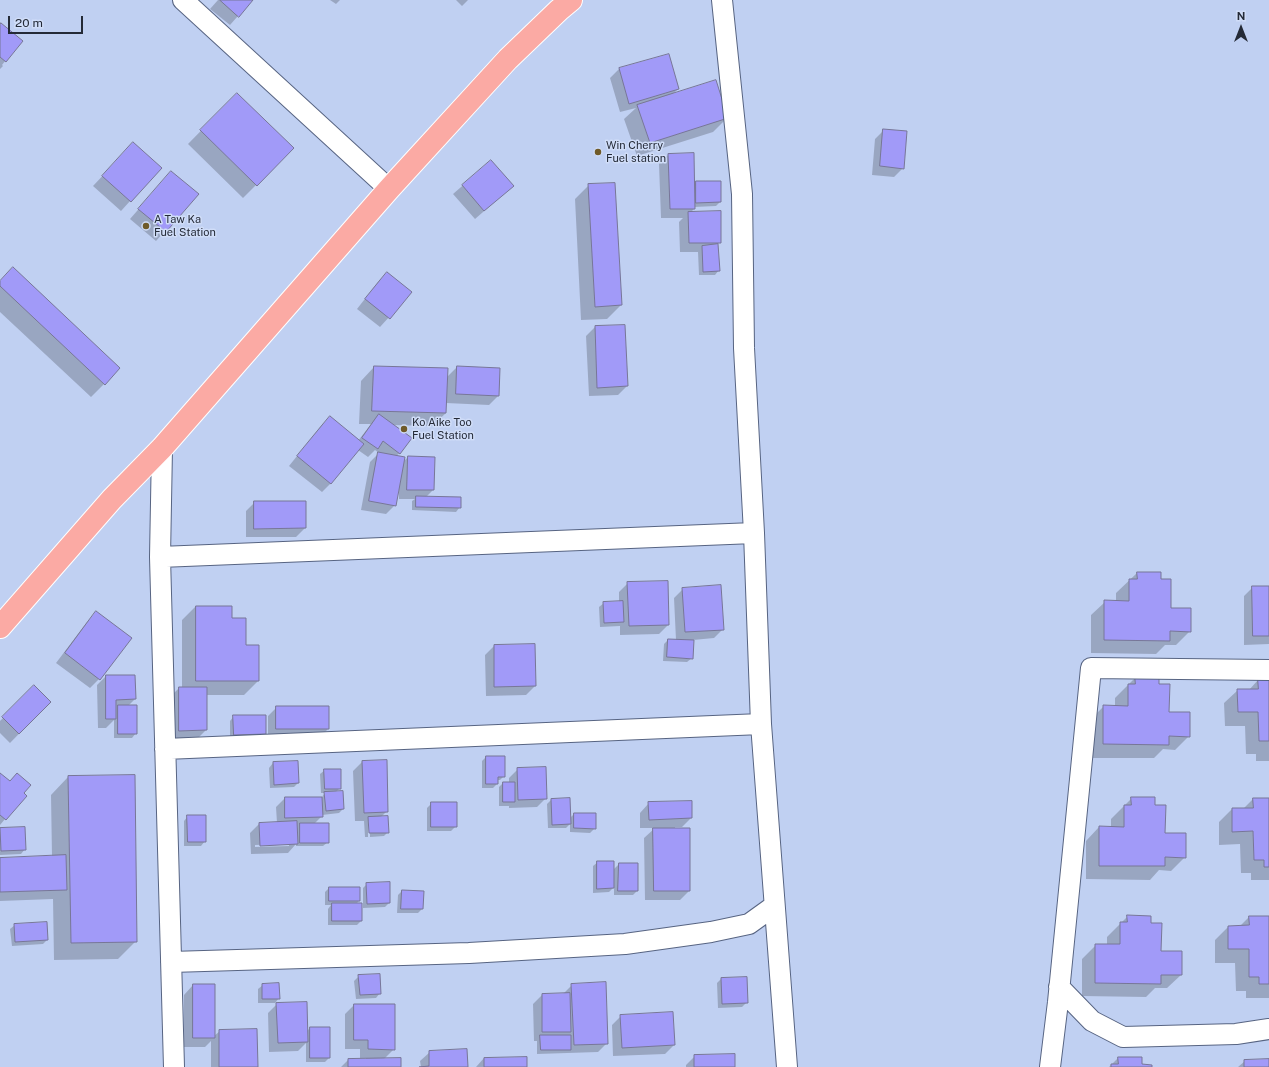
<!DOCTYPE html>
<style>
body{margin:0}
#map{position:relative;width:1269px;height:1067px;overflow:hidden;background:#c0d0f2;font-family:"Public Sans",sans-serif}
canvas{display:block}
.north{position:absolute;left:1221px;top:8px;width:40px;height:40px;-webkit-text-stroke:3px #d0ddf8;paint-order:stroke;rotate:0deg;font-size:11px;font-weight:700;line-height:16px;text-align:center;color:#242a37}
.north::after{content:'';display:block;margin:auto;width:14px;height:18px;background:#242a37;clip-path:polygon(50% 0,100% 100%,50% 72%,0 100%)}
.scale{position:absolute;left:8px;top:16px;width:75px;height:18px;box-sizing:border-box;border:2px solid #242a37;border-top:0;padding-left:5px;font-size:12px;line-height:14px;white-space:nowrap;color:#242a37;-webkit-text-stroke:3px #d0ddf8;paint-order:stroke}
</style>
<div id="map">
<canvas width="1269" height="1067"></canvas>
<div class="north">N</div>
<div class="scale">20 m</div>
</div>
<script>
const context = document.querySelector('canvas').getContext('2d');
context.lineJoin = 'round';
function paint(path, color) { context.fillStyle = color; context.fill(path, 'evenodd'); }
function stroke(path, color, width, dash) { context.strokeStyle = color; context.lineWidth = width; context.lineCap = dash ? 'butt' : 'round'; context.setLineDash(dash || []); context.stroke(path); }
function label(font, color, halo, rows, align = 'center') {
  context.font = font + ' "Public Sans",sans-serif'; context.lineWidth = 3; context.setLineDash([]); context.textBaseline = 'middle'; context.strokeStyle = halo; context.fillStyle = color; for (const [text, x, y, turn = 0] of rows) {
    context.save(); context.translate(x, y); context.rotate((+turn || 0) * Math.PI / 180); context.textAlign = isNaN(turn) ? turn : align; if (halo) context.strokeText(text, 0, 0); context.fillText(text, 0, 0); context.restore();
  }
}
paint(new Path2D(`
 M218 0H252L230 25 210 9Z
 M330 0H340L336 4Z
 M456 0H468L462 6Z
 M0 26 21 41 2 65 3 66 0 69Z
 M619 69 678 89 673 94 727 118 713 132 637 156 624 119 636 108 620 112 610 78Z
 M237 94 292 149 243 198 188 144Z
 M884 130 903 168 894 177 872 175 875 139Z
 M124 153 160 168 121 211 93 186Z
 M668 155 693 185 696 182 720 202 716 206 694 207V209L690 213 720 242 717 245 719 270 715 275H699L698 252H680L679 222 683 218H661L659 164Z
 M491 161 513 186 475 219 453 194Z
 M171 172 197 195 156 241 130 219Z
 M589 185 621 305 607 319 581 320 575 199Z
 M387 273 411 293 380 327 357 309 378 282Z
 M0 282 104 384 91 397 0 312Z
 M625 326 627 386 618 395 589 396 586 336 595 327Z
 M374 367 447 377 457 367 499 369 498 396 489 405 446 403V413L432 426 392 425 400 453 396 456 403 462 408 457 433 490 426 497 460 507 456 512 412 510V501L415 499H399V490H398L395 505 386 514 361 510 370 462 379 453 375 450 368 457 358 450 331 483 322 492 289 466 321 426 330 417 358 441 371 424H359L361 381Z
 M255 502 305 528 296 537H246V511Z
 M1137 573H1160V580L1170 609 1190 631 1176 645H1165L1156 654 1091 653V615L1105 602H1116V593Z
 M628 583 668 625 659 634 620 635V626L600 627 599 607 604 603 619 602V592Z
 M1253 587H1269V644L1244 645V596Z
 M683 589 723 629 714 638 693 640 692 658 687 662 663 661 664 644 668 640H676L674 598Z
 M196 606 231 619 245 646H258V681L244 695H206V730L197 739H171L170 697 179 688H182V620Z
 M96 613 99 679 90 688 56 663 87 622Z
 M494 646 535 686 526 695 486 696 485 655Z
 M106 676H134L135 699 128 706 136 733 132 738H114V720L106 728H98L97 685Z
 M1136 677 1158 685 1168 713 1189 736 1175 750 1163 749 1154 758H1090V720L1104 706H1115V698Z
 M1258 680H1269V761H1256V754H1246L1245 726H1225L1224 703 1238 690H1249Z
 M34 687 50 702 10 743 0 733V721Z
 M277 707 328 729 319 738H268V716Z
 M234 716H265V734L261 738 230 739V721Z
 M486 757 504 776 500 780H497V784L493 788H482V761Z
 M297 762 298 783 294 787 270 788 269 768 273 763Z
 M362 762 387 811 381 817 388 832 384 836 370 837V821H368V837H365L364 821H355L353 771Z
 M518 769 546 798 537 807 509 808V806H499V787L503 783H509V778Z
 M325 770 340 788 336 792 343 809 339 813 322 815V816L314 824 328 842 323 846H296V844L288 853 251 854 250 833 259 824 277 823 276 807 285 798H321L325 793H321L320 774ZM289 844V846L255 847V845Z
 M0 774 5 819 0 825Z
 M68 777 136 941 118 959 54 960 53 899 0 901V859L52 857 51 795Z
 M1132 798 1154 806 1164 834 1185 857 1171 871 1159 870 1150 880 1086 879V841L1099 827H1111V819Z
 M1253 799H1269V880H1251V873H1241L1240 844 1219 845V822L1233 808H1244Z
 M551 800 570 818 574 814 595 828 590 833 570 832V824L566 828H548L547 804Z
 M649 803 691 818 682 827H675L689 891 680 900H645L644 838 655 828H640V813Z
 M431 804 456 826 451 831H427V808Z
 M188 816 205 841 201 846H184V821Z
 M0 829 25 849 21 854 0 855Z
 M598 862 613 870 619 864H637V891L633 895H614V887L609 892 593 893V866Z
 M389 883V903L385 907 363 908V888L367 884Z
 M329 888H359V901L356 904 361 921 357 925H328V909L331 905H325V892Z
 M402 891 422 909 418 913H397L398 895Z
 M1128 916 1150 924 1160 952 1181 975 1167 988H1155L1146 997 1082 996V959L1096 945H1107V937Z
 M1249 917H1269V998H1246V991H1236L1235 963H1215V940L1228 927 1240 926Z
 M15 925 47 940 43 944 12 946 10 929Z
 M359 976 380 993 376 998 356 999 354 981Z
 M721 979 747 1002 742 1007 718 1008 717 983Z
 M193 985H214V1036L220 1031 257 1067H211V1041L205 1047H184V995Z
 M263 985 279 998 275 1003H258V989Z
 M572 985 607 1043 598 1052 537 1054V1041H534L533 1004 542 995 563 994Z
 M277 1004 306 1032 310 1028 329 1058 325 1062H306V1043L298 1051 269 1052 268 1013Z
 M354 1005 394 1049 384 1059 400 1067H341L348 1060H366V1058H360V1049H345V1014Z
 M621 1016 674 1045 665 1054 613 1056 612 1025Z
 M430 1052 467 1067H421L420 1061Z
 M695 1056 734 1067H686V1065Z
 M484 1058 526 1067H476Z
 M1118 1058 1141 1065 1151 1067H1109Z
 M1269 1060V1067H1238L1245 1061Z`), '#0003');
const building = new Path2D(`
 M220 0H253L239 17Z
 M1 23 23 41 6 62 0 57V25Z
 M669 54 679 89 629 104 619 68Z
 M716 80 728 118 650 143 637 105Z
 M237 93 294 148 257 186 200 130Z
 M883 129 907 131 904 169 880 166Z
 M133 142 162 168 131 202 102 176Z
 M694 153 695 209H670L668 154Z
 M491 160 514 186 484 211 462 185Z
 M171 171 199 194 166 232 138 209Z
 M696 181H721V202L696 203Z
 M615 183 622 305 595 307 588 184Z
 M721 211V243H689L688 212Z
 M718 244 720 271 703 272 702 246Z
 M13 267 120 368 105 385 0 286V281Z
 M387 272 412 292 390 319 365 299Z
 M625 325 628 386 597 388 595 326Z
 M374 366 448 368 446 413 372 411Z
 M457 366 500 368 499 396 456 394Z
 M379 414 412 438 400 454 383 441 378 449 362 438Z
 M330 416 364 444 331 484 297 456Z
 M378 452 405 457 396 506 369 501Z
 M408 456 435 457 434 490H407Z
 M416 496 461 497V508L416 507Z
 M254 501H306V528L254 529Z
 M1137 572H1161V579H1171V608H1191V632L1170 631V641L1104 640V600L1129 601V579H1137Z
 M668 581 669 625 629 626 627 582Z
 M721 585 724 630 685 632 682 588Z
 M1252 586H1269V636H1253Z
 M623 601 624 622 604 623 603 602Z
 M196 606H232V618H246V645H259V681H196Z
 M96 611 132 638 100 680 65 653Z
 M668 639 694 640 693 659 667 657Z
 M535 644 536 686 494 687V645Z
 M106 675H135L136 699 116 700V719H106Z
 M1135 676 1159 677V684H1170L1169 712H1190V737L1169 736V745L1103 744V705L1128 706V684H1135Z
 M1258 679H1269V741H1259L1258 712H1238L1237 689H1258Z
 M34 685 51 702 19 734 2 717Z
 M179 687H207V730L179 731Z
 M118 705H137V734H118Z
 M276 706H329V729H276Z
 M233 715H266V734L234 735Z
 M486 756H505V777H498V784H486Z
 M387 760 388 812 364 813 362 761Z
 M298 761 299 783 274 785 273 762Z
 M546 767 547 799 518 800 517 768Z
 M324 769H341V789H325Z
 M0 773 10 781 17 773 31 785 24 793 27 796 6 820 0 815Z
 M135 775 137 942 71 943 68 776Z
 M503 782H515V802H503Z
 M343 791 344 809 326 811 324 792Z
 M285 797H322L323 817 285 818Z
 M1131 797H1155V805H1166L1165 833H1186V858L1165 857V866H1099V826L1124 827V805H1131Z
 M570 798 571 824 552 825 551 799Z
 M1253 798H1269V867H1264V860H1254L1253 831 1232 832V808H1253Z
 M692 801V818L649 820 648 802Z
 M431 802H457V827H431Z
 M574 813H596V829L574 828Z
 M187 815H206V842H188Z
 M388 816 389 833H369L368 817Z
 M297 821 298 844 260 846 259 823Z
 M300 823H329V843H300Z
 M25 827 26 850 1 851 0 828Z
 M653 828H690V891H654Z
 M66 855 67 890 0 892V858Z
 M597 861H614V888L597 889Z
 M619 863H638V891H618Z
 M390 882V903L367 904 366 883Z
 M329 887H360V901H329Z
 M402 890 424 891 423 909H401Z
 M332 903H362V921H332Z
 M1127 915 1151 916V923H1162L1161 951H1182V975H1161V984L1095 983V944H1120V922H1127Z
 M1249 916H1269V984H1259V977H1249V949H1228V926L1249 925Z
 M47 922 48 940 15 942 14 924Z
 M380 974 381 994 360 995 358 975Z
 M747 977 748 1003 722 1004 721 978Z
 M606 982 608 1044 574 1045 571 984Z
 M279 983 280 999H262V984Z
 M193 984H215V1038H193Z
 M570 993 571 1032H542V994Z
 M307 1002 308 1042 278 1043 276 1003Z
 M354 1004H395V1050L368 1049V1040H354Z
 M673 1012 675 1045 622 1048 620 1015Z
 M310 1027H330V1058H310Z
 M257 1029 258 1067H219V1030Z
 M540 1035H571V1050H541Z
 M467 1049 468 1067H419L429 1066V1051Z
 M735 1054V1067H694V1055Z
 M527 1057V1067H484V1058Z
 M1118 1057H1142V1064L1152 1065V1067H1111V1064H1118Z
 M401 1058V1067H348V1059Z
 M1269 1059V1067H1244V1060Z`);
paint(building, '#a19af8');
stroke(building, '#777697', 1);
const minor = new Path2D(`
 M183 0 389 189
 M722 0 742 194 744 348 754 533
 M162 448 160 557 174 1067
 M160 557 754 533 761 724
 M165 749 761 724 787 1067
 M171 962 469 953 625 944 711 932 749 924 774 906
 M1059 987 1092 1021 1123 1037 1236 1034 1269 1029
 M1050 1067 1058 1002 1091 668 1269 670`);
const primary = new Path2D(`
 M0 627 112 499 162 448 389 189 508 59 559 10 571 0`);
stroke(minor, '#576482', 22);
stroke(primary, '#fff', 24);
stroke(minor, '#fff', 20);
stroke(primary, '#fbaaa4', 22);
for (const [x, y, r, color] of [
 [598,152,4,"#6f5a29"],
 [146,226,4,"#6f5a29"],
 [404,429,4,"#6f5a29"]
]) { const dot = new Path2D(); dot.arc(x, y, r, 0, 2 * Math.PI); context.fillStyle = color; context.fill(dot); stroke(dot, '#d0ddf8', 1.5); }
label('11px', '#242a37', '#d0ddf8', [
 ["Win Cherry",606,146],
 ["Fuel station",606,159],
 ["A Taw Ka",154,220],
 ["Fuel Station",154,233],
 ["Ko Aike Too",412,423],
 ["Fuel Station",412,436]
], 'left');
</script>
